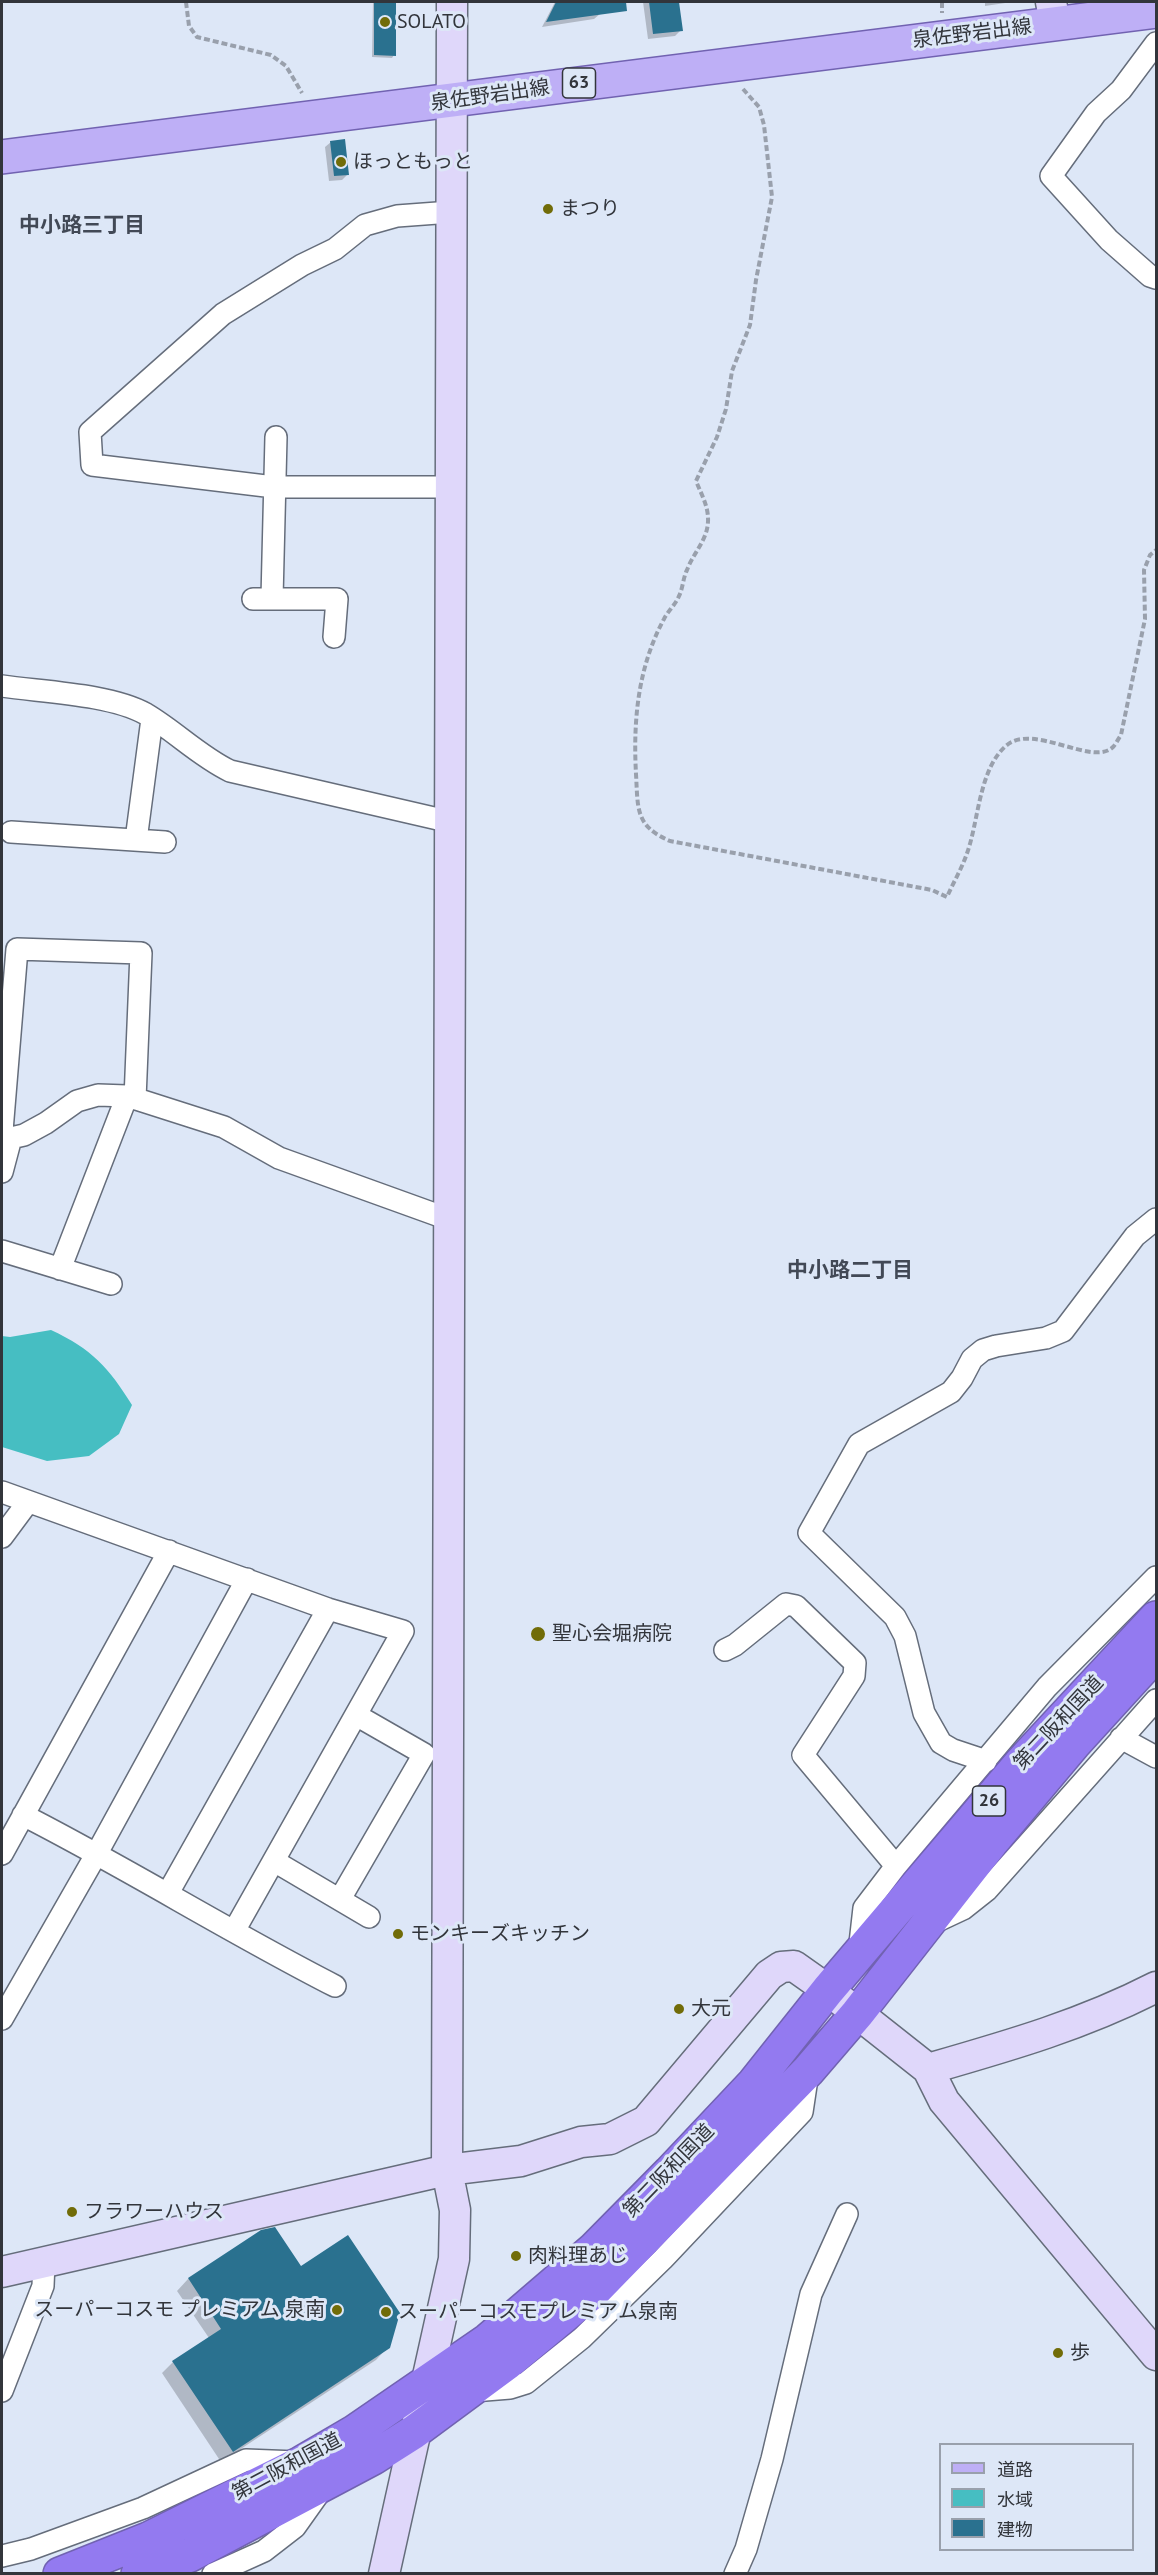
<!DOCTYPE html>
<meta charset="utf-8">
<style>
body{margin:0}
#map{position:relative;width:1158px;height:2575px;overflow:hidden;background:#dde7f7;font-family:"PT Sans","Noto Sans JP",sans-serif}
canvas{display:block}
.frame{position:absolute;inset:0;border:3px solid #32353b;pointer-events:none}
.legend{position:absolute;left:939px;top:2443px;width:195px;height:108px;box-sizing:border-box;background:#dde7f7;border:2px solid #99a0ac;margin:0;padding:8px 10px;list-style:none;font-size:18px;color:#32353b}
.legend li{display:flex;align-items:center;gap:12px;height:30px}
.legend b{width:30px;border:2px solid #99a0ac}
</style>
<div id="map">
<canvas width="1158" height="2575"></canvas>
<div class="frame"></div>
<ul class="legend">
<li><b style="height:8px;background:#beaff6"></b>道路</li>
<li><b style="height:16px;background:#46bec2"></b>水域</li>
<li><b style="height:16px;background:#2a718f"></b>建物</li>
</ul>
</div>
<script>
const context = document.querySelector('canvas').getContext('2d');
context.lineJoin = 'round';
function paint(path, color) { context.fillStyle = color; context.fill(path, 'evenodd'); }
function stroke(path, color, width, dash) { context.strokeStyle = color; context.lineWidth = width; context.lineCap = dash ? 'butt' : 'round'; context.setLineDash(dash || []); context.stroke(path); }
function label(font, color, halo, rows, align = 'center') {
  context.font = font + ' "PT Sans","Noto Sans JP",sans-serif'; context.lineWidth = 6; context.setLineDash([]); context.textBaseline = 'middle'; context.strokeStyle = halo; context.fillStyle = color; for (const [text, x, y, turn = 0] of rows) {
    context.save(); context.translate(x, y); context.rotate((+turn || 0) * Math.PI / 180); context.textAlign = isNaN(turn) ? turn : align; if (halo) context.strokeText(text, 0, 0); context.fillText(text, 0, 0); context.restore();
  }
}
paint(new Path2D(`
 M51 1330C92 1349 109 1368 132 1405L119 1434 89 1456 47 1461 2 1447V1336L10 1337Z`), '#46bec2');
paint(new Path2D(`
 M373 2H395L394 55 392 58 372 57Z
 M555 2H598L600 14 594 19 542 27Z
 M643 2H678L681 30 675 36 648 39Z
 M985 2H1012L985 6Z
 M331 142 348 174 342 180 329 181 325 147Z
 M261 2232 388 2347 376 2360 221 2462 162 2373 173 2362 209 2338 177 2291 188 2279Z`), '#0003');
paint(new Path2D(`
 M374 2H396V56L374 55Z
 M556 2H626L627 11 546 22Z
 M649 2H679L683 31 653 34Z
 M345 139 349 175 334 176 330 141Z
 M275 2227 301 2266 348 2235 400 2313 390 2348 233 2452 172 2361 221 2329 188 2278 261 2230Z`), '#2a718f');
const street = new Path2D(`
 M1156 43 1121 90 1096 113 1051 176 1109 240 1150 276 1156 278
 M450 487H274L92 465 90 432 223 314 302 265 335 249 365 225 397 216 451 212
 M272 598 276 437
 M253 599H337L334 637
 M2 686C43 692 110 694 146 714 175 731 199 756 230 771L451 822
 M11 832 165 842
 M136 840 152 719
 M2 1131 17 949 141 953 135 1099
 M2 1140 24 1135 46 1123 77 1101 98 1095 127 1096 224 1127 279 1158 451 1220
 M2 1172 11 1138
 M2 1251 111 1284
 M60 1269 127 1096
 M2 1492 328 1609 403 1631 234 1931
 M2 1537 28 1502
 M725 1650 735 1645 786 1604 796 1606 855 1663 854 1676 803 1755 896 1866
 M1121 1738 1156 1757
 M986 1761 953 1750 941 1743 924 1713 905 1636 895 1617 809 1533 859 1444 951 1392 962 1378 972 1359 983 1350 996 1346 1046 1338 1063 1331 1135 1236 1156 1219
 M23 1815C129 1869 229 1932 335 1986
 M2 1854 169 1551
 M274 1861 369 1917
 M168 1893 328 1609
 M340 1899 424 1754 356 1715
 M931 1924 963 1909 987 1890 1156 1700
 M859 1952 864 1908 896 1866 1047 1687 1156 1577
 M2 2019 97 1853 247 1579
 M2 2391 43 2286 44 2262
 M473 2391 510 2388 526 2383 582 2338 663 2259 802 2112 808 2072
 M2 2556 31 2549 143 2508 246 2460 297 2462
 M213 2574 264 2551 295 2527 322 2489
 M735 2574 746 2549 772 2459 811 2294 847 2214`);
const secondary = new Path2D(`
 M1051 2 1055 23
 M928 2069C1008 2046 1082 2025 1156 1987
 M2 2272 447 2170 521 2161 581 2142 610 2139 646 2121 769 1975 781 1967 794 1966 828 1990 928 2069 944 2101 1156 2355
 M384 2574 454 2259 455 2210 447 2170 452 2`);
const primary = new Path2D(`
 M2 157 1156 11`);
const highway = new Path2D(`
 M60 2574 148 2539 301 2463 354 2432 488 2340 594 2249 670 2172 754 2083 828 1990 1021 1763 1156 1618
 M138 2574 190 2555 373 2458 414 2432 506 2364 595 2290 808 2071 857 2014 991 1843 1074 1744 1156 1654`);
stroke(street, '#656d7b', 24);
stroke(secondary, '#656d7b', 33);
stroke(primary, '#7162b1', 36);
stroke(highway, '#7162b1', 36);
stroke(new Path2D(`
 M186 2 189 26 197 37 271 55 286 66 302 93
 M942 2V13
 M743 89 759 107 764 125 772 197 756 280 750 325 732 371 726 409 717 437 696 481C703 498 711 511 707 529 704 543 692 556 687 570 683 578 683 588 679 596 676 604 668 611 664 619 638 667 633 720 636 774 638 809 635 826 670 841L932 890 947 897C953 883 961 870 966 856 979 823 978 769 1007 745 1034 723 1093 767 1113 747 1116 744 1118 739 1121 735L1145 619 1144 570 1150 555 1156 550`), '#99a0ac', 4, [6, 3]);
stroke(street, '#fff', 21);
stroke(secondary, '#dfd7fa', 30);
stroke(primary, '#beaff6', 33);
stroke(highway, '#937af0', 33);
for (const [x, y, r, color] of [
 [385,22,6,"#716c08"],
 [341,162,6,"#716c08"],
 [548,209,6,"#716c08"],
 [538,1634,8,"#716c08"],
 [398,1934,6,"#716c08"],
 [679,2009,6,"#716c08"],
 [72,2212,6,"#716c08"],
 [516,2256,6,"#716c08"],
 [337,2310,6,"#716c08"],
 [386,2312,6,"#716c08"],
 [1058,2353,6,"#716c08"]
]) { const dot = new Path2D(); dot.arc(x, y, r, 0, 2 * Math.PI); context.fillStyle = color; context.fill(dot); stroke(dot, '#dde7f7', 2); }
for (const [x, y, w] of [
 [579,83,33],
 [989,1801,33]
]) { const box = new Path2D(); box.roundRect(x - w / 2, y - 15, w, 30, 4.5); context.fillStyle = '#dde7f7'; context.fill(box); stroke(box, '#32353b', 1.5); }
label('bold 18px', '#32353b', null, [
 ["63",579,83],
 ["26",989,1801]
]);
label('20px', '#32353b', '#dde7f7', [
 ["SOLATO",397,22],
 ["ほっともっと",353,162],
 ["まつり",560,209],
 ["聖心会堀病院",552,1634],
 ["モンキーズキッチン",410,1934],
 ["大元",691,2009],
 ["フラワーハウス",84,2212],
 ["肉料理あじ",528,2256],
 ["スーパーコスモ プレミアム 泉南",325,2310,"right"],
 ["スーパーコスモプレミアム泉南",398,2312],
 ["歩",1070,2353]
], 'left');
label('20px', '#32353b', '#dde7f7', [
 ["泉佐野岩出線",972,34,-7],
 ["泉佐野岩出線",490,96,-8],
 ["第二阪和国道",1059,1723,-47],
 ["第二阪和国道",669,2171,-46],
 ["第二阪和国道",287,2467,-28]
]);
label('bold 21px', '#424956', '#dde7f7', [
 ["中小路三丁目",82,226],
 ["中小路二丁目",850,1271]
]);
</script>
